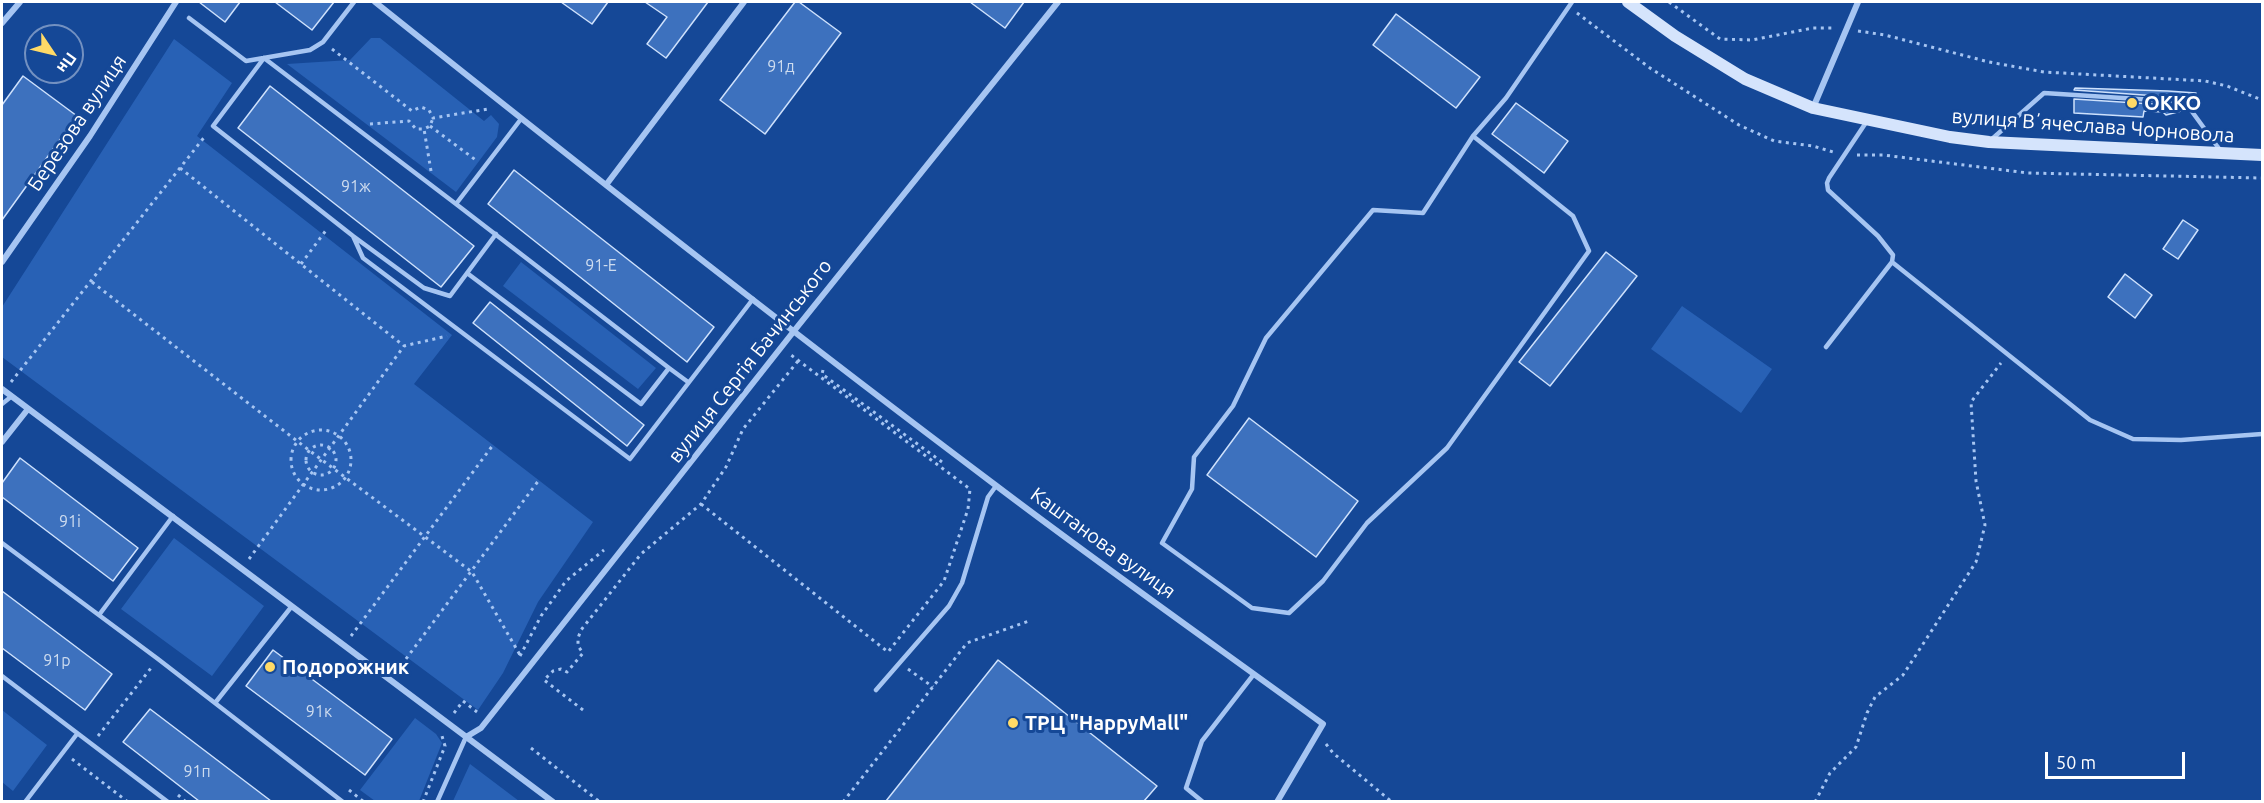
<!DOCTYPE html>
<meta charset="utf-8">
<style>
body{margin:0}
#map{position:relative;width:2264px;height:803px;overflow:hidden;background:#154897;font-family:Ubuntu,sans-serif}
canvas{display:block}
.frame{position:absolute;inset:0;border:3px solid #fff;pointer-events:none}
.north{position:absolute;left:24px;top:24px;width:60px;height:60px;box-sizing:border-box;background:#154897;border:2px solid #7391c1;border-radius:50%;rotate:125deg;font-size:16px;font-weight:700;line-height:24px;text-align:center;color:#fff}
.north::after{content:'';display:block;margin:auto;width:21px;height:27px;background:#ffda67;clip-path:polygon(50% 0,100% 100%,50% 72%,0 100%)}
.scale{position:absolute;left:2045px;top:752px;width:140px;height:27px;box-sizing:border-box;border:3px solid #fff;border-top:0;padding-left:8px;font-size:18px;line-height:21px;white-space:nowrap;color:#fff;-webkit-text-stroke:4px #154897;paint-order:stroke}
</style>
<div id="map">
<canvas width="2264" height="803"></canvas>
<div class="frame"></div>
<div class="north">Пн</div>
<div class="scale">50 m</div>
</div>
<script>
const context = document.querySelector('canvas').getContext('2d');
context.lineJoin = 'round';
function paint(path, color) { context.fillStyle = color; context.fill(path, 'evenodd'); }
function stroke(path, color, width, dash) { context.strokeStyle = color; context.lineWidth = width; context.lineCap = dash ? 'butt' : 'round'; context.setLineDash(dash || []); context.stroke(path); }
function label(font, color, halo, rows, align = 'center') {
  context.font = font + ' Ubuntu,sans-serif'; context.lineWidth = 6; context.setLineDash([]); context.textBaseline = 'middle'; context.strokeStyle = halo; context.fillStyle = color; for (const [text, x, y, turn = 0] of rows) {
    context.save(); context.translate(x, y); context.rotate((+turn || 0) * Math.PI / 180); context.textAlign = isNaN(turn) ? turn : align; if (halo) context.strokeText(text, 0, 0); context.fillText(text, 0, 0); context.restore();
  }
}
paint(new Path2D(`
 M371 38H380L484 121 491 115 499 124 497 137 456 192 287 64 350 60Z
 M174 39 232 83 197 136 452 335 414 384 593 522 538 602 503 673 478 710 2 357V307Z
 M521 262 656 368 638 389 503 286Z
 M1682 306 1772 369 1741 413 1651 349Z
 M174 538 264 606 212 676 121 609Z
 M2 710 47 745 13 791 2 782Z
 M415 718 436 734 442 743 419 801H375L360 790Z
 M470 764 519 801H453Z`), '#2861b5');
const building = new Path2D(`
 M199 2H240L225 22Z
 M275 2H334L312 30Z
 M561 2H608L592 24Z
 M645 2H708L666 58 647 44 667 17Z
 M795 2H799L841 33 765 134 720 100Z
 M970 2H1024L1005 28Z
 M1396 14 1480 77 1456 108 1373 45Z
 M23 76 77 116 2 220V105Z
 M270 86 474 246 441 287 238 128Z
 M2075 88 2168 91 2196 93 2191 103 2185 98 2074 90Z
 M2074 99 2183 106 2185 110 2166 115 2163 112 2144 111 2143 117 2074 113Z
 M1516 103 1568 141 1544 173 1492 134Z
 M514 170 714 327 687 362 488 204Z
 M2183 220 2198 230 2178 259 2163 249Z
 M1606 252 1637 276 1550 386 1519 362Z
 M2125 274 2152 295 2135 318 2108 297Z
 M490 302 644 425 627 446 473 323Z
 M1249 418 1358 501 1316 557 1207 475Z
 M20 458 138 548 113 581 2 497V483Z
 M2 591 112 674 85 710 2 648Z
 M273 650 392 739 365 775 246 686Z
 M998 660 1157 786 1144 801H886Z
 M150 709 271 801H199L123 742Z`);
paint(building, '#3d71be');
stroke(building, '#cee1fc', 1.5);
stroke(new Path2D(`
 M1669 2 1720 39 1752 40 1813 28H1834
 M1577 13 1650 68 1739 125 1774 141 1813 146 1833 152
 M1858 31 1885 35 1989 62 2044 72 2205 81 2227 86 2262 100
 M332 49 412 111 421 107 429 110 433 118 488 109
 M370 124 409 121 416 129H424
 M430 126 477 161
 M1857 155H1883L2028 173 2262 178
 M180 168 404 346
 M431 171 424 129 430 126 433 118
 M301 264 327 229
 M92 282 310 451 472 572 520 655
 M823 370 822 374 942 462
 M11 382 206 135
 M291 460a30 30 0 1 1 60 0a30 30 0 1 1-60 0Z
 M306 460a15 15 0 1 1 30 0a15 15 0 1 1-30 0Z
 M701 504 888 652 944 581 968 509 970 489 791 355
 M249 559 404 346 447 336
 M351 636 493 445
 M520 656 541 616 566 581 604 550
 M908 669 933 687
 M397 671 539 480
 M583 710 544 680 553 671 561 669 567 672 583 653 578 646V638L581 630 641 554 701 504 726 467 743 429 798 361
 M454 713 463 701 477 712
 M98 736 151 668
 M1326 744 1333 753 1392 802
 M531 748 600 802
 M72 759 128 802
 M349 790 364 802
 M178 795 186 802
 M423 802 445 746 442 736
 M843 802 967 643 1029 621
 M1815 802 1830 773 1856 747 1867 713 1875 697 1903 675 1976 562 1985 525 1976 481 1971 402 2001 363`), '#a6c5f2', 3, [3, 4.5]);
stroke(new Path2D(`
 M189 18 246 61 310 50 323 42 354 2
 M521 119 456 204 264 58 213 126 353 236 363 258 630 459 753 299
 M1473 136 1573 216 1589 251 1447 448 1367 523 1323 581 1289 613 1252 608 1162 543 1192 489 1194 457 1233 406 1266 338 1373 210 1423 213 1473 136 1506 98 1572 2
 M1992 139 2044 93 2185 102 2220 150
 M456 204 669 368
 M353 236 424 288 450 296 496 234
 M1892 262 2090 420 2133 439 2181 440 2262 434
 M467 273 641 404 669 368 688 382
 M1826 347 1892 262 1893 255 1878 236 1828 190 1827 183 1829 178 1867 121
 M2 404 12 396
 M2 543 158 659 343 802
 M99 615 173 516
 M2 676 168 802
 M876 690 949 606 962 583 988 497 996 486
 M215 703 292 606
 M25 802 77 734
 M437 802 466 737
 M1203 802 1186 788 1202 741 1254 674`), '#a6c5f2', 4.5);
stroke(new Path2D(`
 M375 2C579 165 785 327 994 484 1102 566 1213 644 1323 724L1277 802
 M2 23 20 2
 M1813 108 1858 2
 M606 185 744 2
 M2 262 90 136 176 2
 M2 389 553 802
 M2 442 28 409
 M466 737 481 728 794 331 1058 2`), '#a6c5f2', 6);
stroke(new Path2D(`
 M1628 2 1675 36 1745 79 1813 108 1950 137 1989 142 2262 155`), '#d5e4fc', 12);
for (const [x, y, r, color] of [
 [2132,103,6,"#ffda67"],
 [270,667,6,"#ffda67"],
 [1013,723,6,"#ffda67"]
]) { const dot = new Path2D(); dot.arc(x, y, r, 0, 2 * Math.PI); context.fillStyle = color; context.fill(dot); stroke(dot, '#154897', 2); }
label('16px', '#cedcef', null, [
 ["91д",781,67],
 ["91ж",356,187],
 ["91-Е",601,266],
 ["91і",70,522],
 ["91р",57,661],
 ["91к",319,712],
 ["91п",197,772]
]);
label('bold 20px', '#fff', '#154897', [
 ["ОККО",2144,103],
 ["Подорожник",282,667],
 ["ТРЦ \"HappyMall\"",1025,723]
], 'left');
label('20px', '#fff', '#154897', [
 ["Березова вулиця",77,123,-56],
 ["вулиця Вʼячеслава Чорновола",2093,126,4],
 ["вулиця Сергія Бачинського",750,361,-52],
 ["Каштанова вулиця",1103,543,36]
]);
</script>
